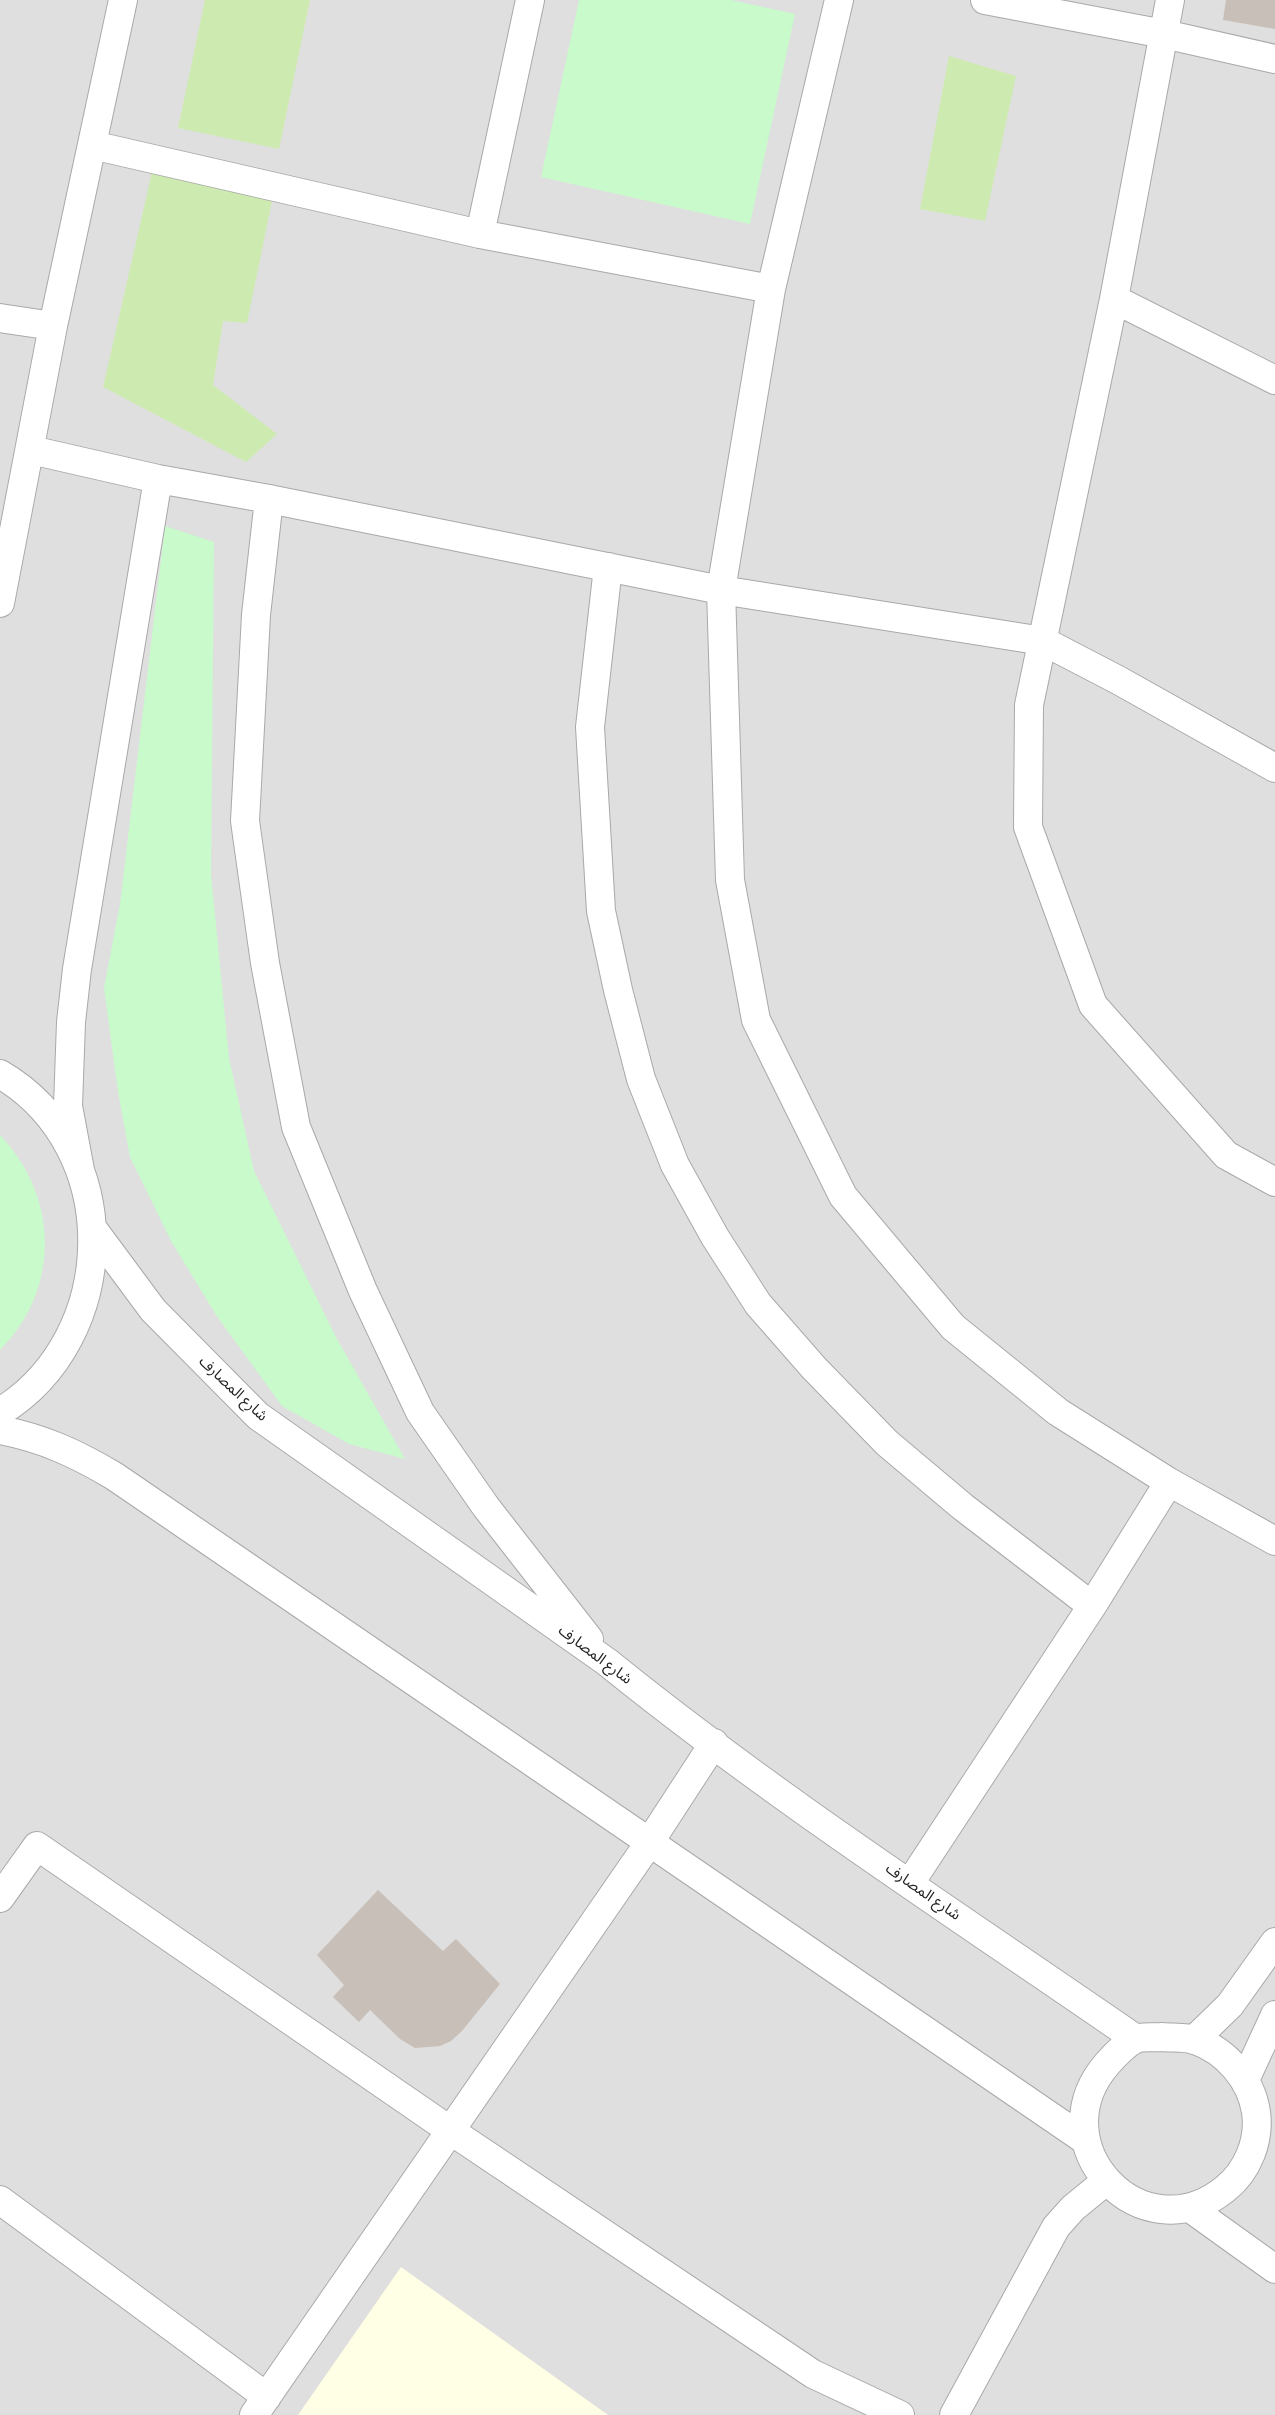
<!DOCTYPE html>
<meta charset="utf-8">
<style>
body{margin:0}
canvas{display:block;background:#f2efe9}
</style>
<canvas width="1275" height="2415"></canvas>
<script>
const context = document.querySelector('canvas').getContext('2d');
context.lineJoin = 'round';
function paint(path, color) { context.fillStyle = color; context.fill(path, 'evenodd'); }
function stroke(path, color, width, dash) { context.strokeStyle = color; context.lineWidth = width; context.lineCap = dash ? 'butt' : 'round'; context.setLineDash(dash || []); context.stroke(path); }
function label(font, color, halo, rows, align = 'center') {
  context.font = font + ' "Fira Sans Condensed","Noto Sans Arabic",sans-serif'; context.lineWidth = 4; context.setLineDash([]); context.textBaseline = 'middle'; context.strokeStyle = halo; context.fillStyle = color; for (const [text, x, y, turn = 0] of rows) {
    context.save(); context.translate(x, y); context.rotate((+turn || 0) * Math.PI / 180); context.textAlign = isNaN(turn) ? turn : align; if (halo) context.strokeText(text, 0, 0); context.fillText(text, 0, 0); context.restore();
  }
}
paint(new Path2D(`
 M0 0H1275V2415H0Z`), '#e0dfdf');
paint(new Path2D(`
 M401 2267 608 2415H298Z`), '#ffffe5');
paint(new Path2D(`
 M205 0H310L279 149 178 128Z
 M949 56 1016 76 985 221 920 209Z
 M152 172 272 201 247 323 223 321 213 385 277 434 246 462 103 387Z`), '#cdebb0');
paint(new Path2D(`
 M579 0H731L795 14 750 224 541 177Z
 M165 526 214 542 211 874 229 1058 254 1171 337 1339 405 1459 349 1444 282 1406 216 1315 171 1241 130 1157 118 1092 104 988 120 904Z
 M0 1135C59 1197 61 1289 0 1350Z`), '#c8facc');
paint(new Path2D(`
 M1226 0H1275V29L1223 20Z
 M378 1890 443 1951 456 1939 500 1984 462 2031 451 2041 440 2046 415 2048 400 2039 370 2010 359 2022 333 1997 344 1985 317 1955Z`), '#c7bfb8');
const minor = new Path2D(`
 M839 0 771 289 721 590 730 880 756 1020 843 1196 953 1327 1058 1412 1169 1482 1275 1541
 M985 0 1164 34 1275 59
 M1170 0 1114 299 1029 705 1028 827 1093 1005 1226 1155 1275 1182
 M92 145 480 234 771 289
 M480 234 530 0
 M1114 299 1275 380
 M0 318 53 326
 M31 450 158 479 269 499 721 590 1043 641 1118 680 1275 768
 M269 499 256 615 245 821 265 963 296 1127 363 1291 420 1412 486 1507 589 1639
 M608 567 590 727 601 911 618 990 641 1079 675 1165 715 1237 758 1304 814 1368 887 1443 963 1507 1092 1606
 M0 603 53 326 123 0
 M0 1074C125 1147 121 1338 0 1412
 M80 1170 68 1106 71 1022 77 969 158 479
 M93 1229 153 1310 258 1416 607 1662C775 1798 958 1916 1136 2039
 M0 1430C43 1438 77 1454 114 1476L1085 2140
 M910 1883 1092 1606 1169 1482
 M0 1898 37 1846 451 2131 813 2374 900 2415
 M1162 2037C1172 2038 1186 2037 1195 2040 1226 2051 1251 2079 1256 2112 1260 2140 1248 2171 1225 2189 1142 2256 1037 2145 1107 2064 1114 2056 1126 2044 1135 2039 1142 2036 1154 2038 1162 2037Z
 M1194 2040 1230 2005 1275 1942
 M1245 2080 1275 2015
 M0 2200 267 2397
 M1190 2208 1275 2269
 M254 2415 649 1843 714 1743
 M954 2415 1056 2227 1073 2208 1106 2181`);
stroke(minor, '#a9a9a9', 30);
stroke(minor, '#fff', 28);
label('15px', '#222', '#fff', [
 ["شارع المصارف",233,1389,43],
 ["شارع المصارف",595,1655,37],
 ["شارع المصارف",923,1892,35]
]);
</script>
